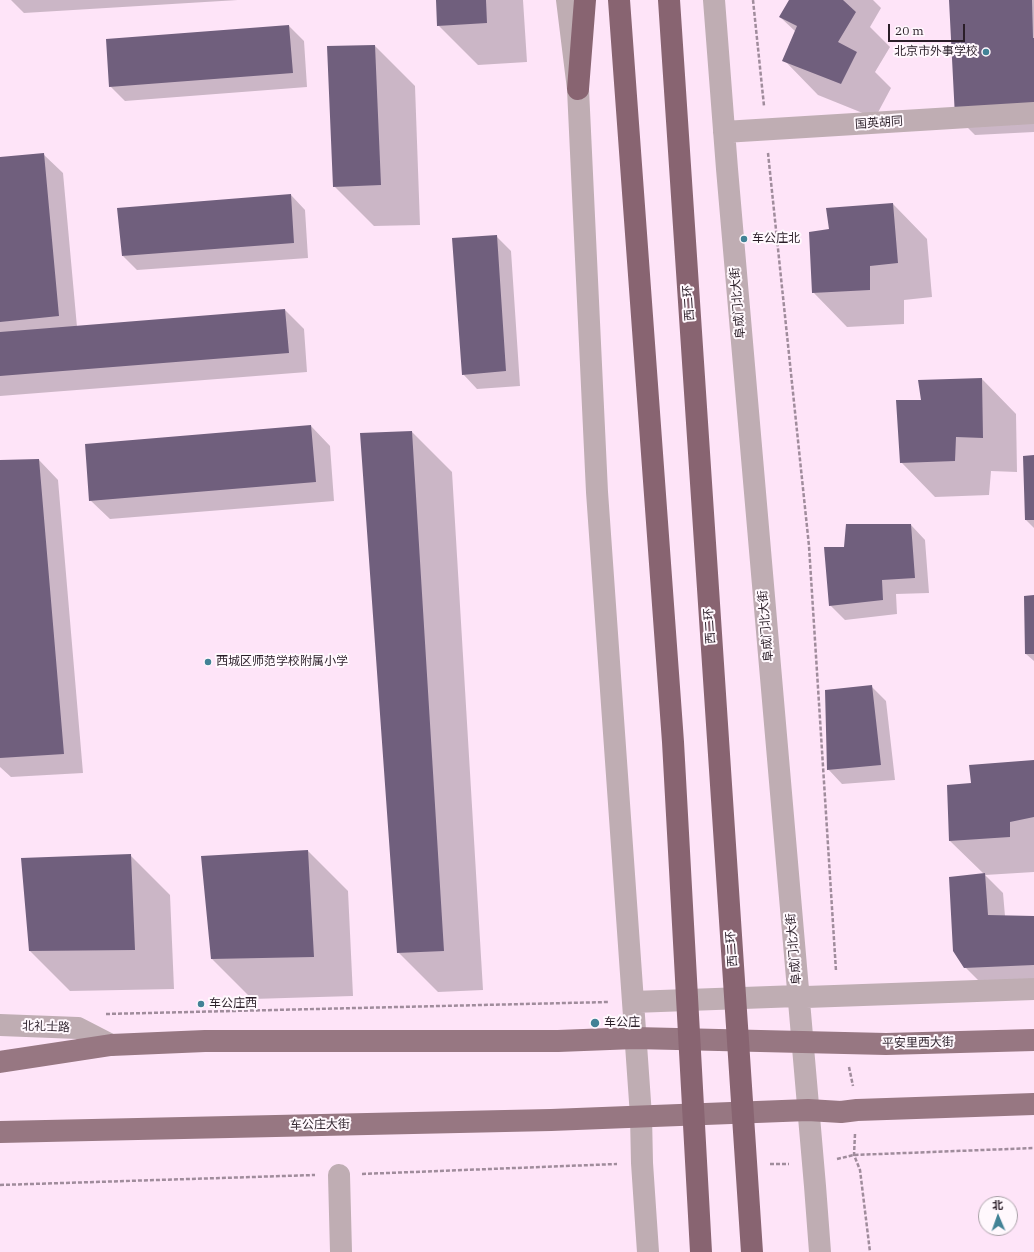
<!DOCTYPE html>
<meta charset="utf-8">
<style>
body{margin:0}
#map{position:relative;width:1034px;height:1252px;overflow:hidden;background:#fee4f8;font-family:"IBM Plex Serif","Noto Sans SC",serif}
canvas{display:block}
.north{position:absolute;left:978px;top:1196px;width:40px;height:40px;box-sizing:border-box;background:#fff8fd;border:1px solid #aaa1a8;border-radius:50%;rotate:358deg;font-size:11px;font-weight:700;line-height:16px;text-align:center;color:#2a1e28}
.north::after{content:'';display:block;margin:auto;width:14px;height:18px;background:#428296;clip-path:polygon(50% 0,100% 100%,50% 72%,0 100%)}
.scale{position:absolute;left:888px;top:24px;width:77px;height:18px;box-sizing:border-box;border:2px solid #2a1e28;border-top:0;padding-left:5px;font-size:12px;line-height:14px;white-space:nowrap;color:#2a1e28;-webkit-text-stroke:3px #fff8fd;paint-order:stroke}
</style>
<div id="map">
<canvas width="1034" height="1252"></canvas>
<div class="north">北</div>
<div class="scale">20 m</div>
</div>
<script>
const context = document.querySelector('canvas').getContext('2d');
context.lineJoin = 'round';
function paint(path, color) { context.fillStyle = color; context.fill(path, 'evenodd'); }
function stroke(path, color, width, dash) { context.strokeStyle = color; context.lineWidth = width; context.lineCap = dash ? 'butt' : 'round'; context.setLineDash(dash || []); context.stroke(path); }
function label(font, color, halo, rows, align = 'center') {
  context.font = font + ' "IBM Plex Serif","Noto Sans SC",serif'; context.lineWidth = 4; context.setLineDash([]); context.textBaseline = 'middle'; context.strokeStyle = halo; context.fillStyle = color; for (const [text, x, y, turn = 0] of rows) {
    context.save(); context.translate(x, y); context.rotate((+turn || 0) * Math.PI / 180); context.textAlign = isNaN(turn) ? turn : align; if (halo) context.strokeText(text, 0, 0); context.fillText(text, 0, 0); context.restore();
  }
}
paint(new Path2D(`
 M11 0H238L24 13Z
 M437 0H523L527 62 478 65 438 25Z
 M790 0H873L881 8 870 27 890 47 875 72 891 88 875 118 818 95 784 60 796 32 780 17Z
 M950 0H1034V132L975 135 956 116Z
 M289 26 304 41 307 87 125 101 110 86Z
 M375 46 415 86 420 225 374 226 334 186Z
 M43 154 63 173 77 327 285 310 304 329 307 372 0 396V155V158Z
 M291 195 305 210 308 258 137 270 123 256Z
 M893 204 927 239 932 297 904 300V324L847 327 813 292 830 230Z
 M496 236 511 251 520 386 477 389 463 374Z
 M982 379 1016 414 1017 472 991 471 989 495 935 497 901 462 922 401Z
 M311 426 330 446 334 501 110 519 90 500Z
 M412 432 452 472 483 990 438 992 398 952Z
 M1034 456V528L1026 520Z
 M39 460 58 480 83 773 11 777 0 767V461Z
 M911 525 925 540 929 593 896 594 897 614 845 620 830 605Z
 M1034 596V661L1026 654Z
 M871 686 886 701 895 780 842 784 828 769Z
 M1034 761V872L985 875 1003 893 1005 916 1034 917V984L984 986 965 967 984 874 950 841 972 784Z
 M308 851 348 891 353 996 252 999 212 959Z
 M130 855 170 895 174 989 70 991 30 951Z`), '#0003');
paint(new Path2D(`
 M436 0H486L487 23 437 26Z
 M789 0H843L856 12 838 42 857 52 841 84 782 61 797 26 779 17Z
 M949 0H1032L1033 38H1034V112L955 117Z
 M289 25 293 73 109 87 106 39Z
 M375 45 381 185 333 187 327 46Z
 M44 153 59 316 0 322V157Z
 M291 194 294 243 122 256 117 208Z
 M893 203 898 263 870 266V290L812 293 809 232 829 229 826 208Z
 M497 235 506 371 462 375 452 238Z
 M285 309 289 353 0 376V332Z
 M982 378 983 438 956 437 955 461 900 463 896 400H921L918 380Z
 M311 425 316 482 89 501 85 444Z
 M412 431 444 951 397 953 360 433Z
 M1034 455V520H1025L1023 456Z
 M39 459 64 754 0 758V460Z
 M846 524H911L915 578 882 580 883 600 829 606 824 547H844Z
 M1034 595V654H1025L1024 596Z
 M872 685 881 765 827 770 825 690Z
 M1034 760V817L1010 822V837L949 841 947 785 971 783 969 765Z
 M308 850 314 957 211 959 201 856Z
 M131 854 135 950 29 951 21 858Z
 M985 873 988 915 1034 916V965L964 968 953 951 949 877Z`), '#705f7d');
stroke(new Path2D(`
 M753 0 764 106
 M768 153 809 546 836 971
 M106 1014 608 1002
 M849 1067 853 1086
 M855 1134 854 1155 860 1170 870 1252
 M837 1159 854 1155 1034 1148
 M770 1164H789
 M362 1174 617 1164
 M0 1185 315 1175`), '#a08c9c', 2.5, [4, 2]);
stroke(new Path2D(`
 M567 0 578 89 597 492 633 1002 641 1116 642 1163 648 1252
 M714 0 727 169 815 1186 820 1252
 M724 132 1034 113
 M633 1002 798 996 806 997 1034 989
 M0 1025 78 1028 111 1045
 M339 1175 341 1252`), '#bfadb3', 22);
stroke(new Path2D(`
 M0 1062 111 1045 205 1041H558L635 1038 886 1044 1034 1040
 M0 1132 551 1120 808 1110 841 1112 857 1110 1034 1104`), '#977782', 22);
stroke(new Path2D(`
 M619 0 673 742 701 1252
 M669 0 752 1252
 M578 89 585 0`), '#886471', 22);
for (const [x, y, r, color] of [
 [986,52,4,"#428296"],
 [744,239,4,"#428296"],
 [208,662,4,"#428296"],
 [201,1004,4,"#428296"],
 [595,1023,5,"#428296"]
]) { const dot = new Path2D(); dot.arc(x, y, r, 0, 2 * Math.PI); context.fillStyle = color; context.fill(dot); stroke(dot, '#fff8fd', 1.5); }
label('12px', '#2a1e28', '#fff8fd', [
 ["北京市外事学校",978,52,"right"],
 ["车公庄北",752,239],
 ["西城区师范学校附属小学",216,662],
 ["车公庄西",209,1004],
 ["车公庄",604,1023]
], 'left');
label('12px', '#2a1e28', '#fff8fd', [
 ["国英胡同",879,123,-4],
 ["西二环",689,303,-94],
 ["阜成门北大街",738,303,-95],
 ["西二环",710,626,-94],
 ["阜成门北大街",766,626,-95],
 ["西二环",732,949,-94],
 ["阜成门北大街",794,949,-95],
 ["北礼士路",46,1027,2],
 ["平安里西大街",918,1043,-1],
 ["车公庄大街",320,1125,-1]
]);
</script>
